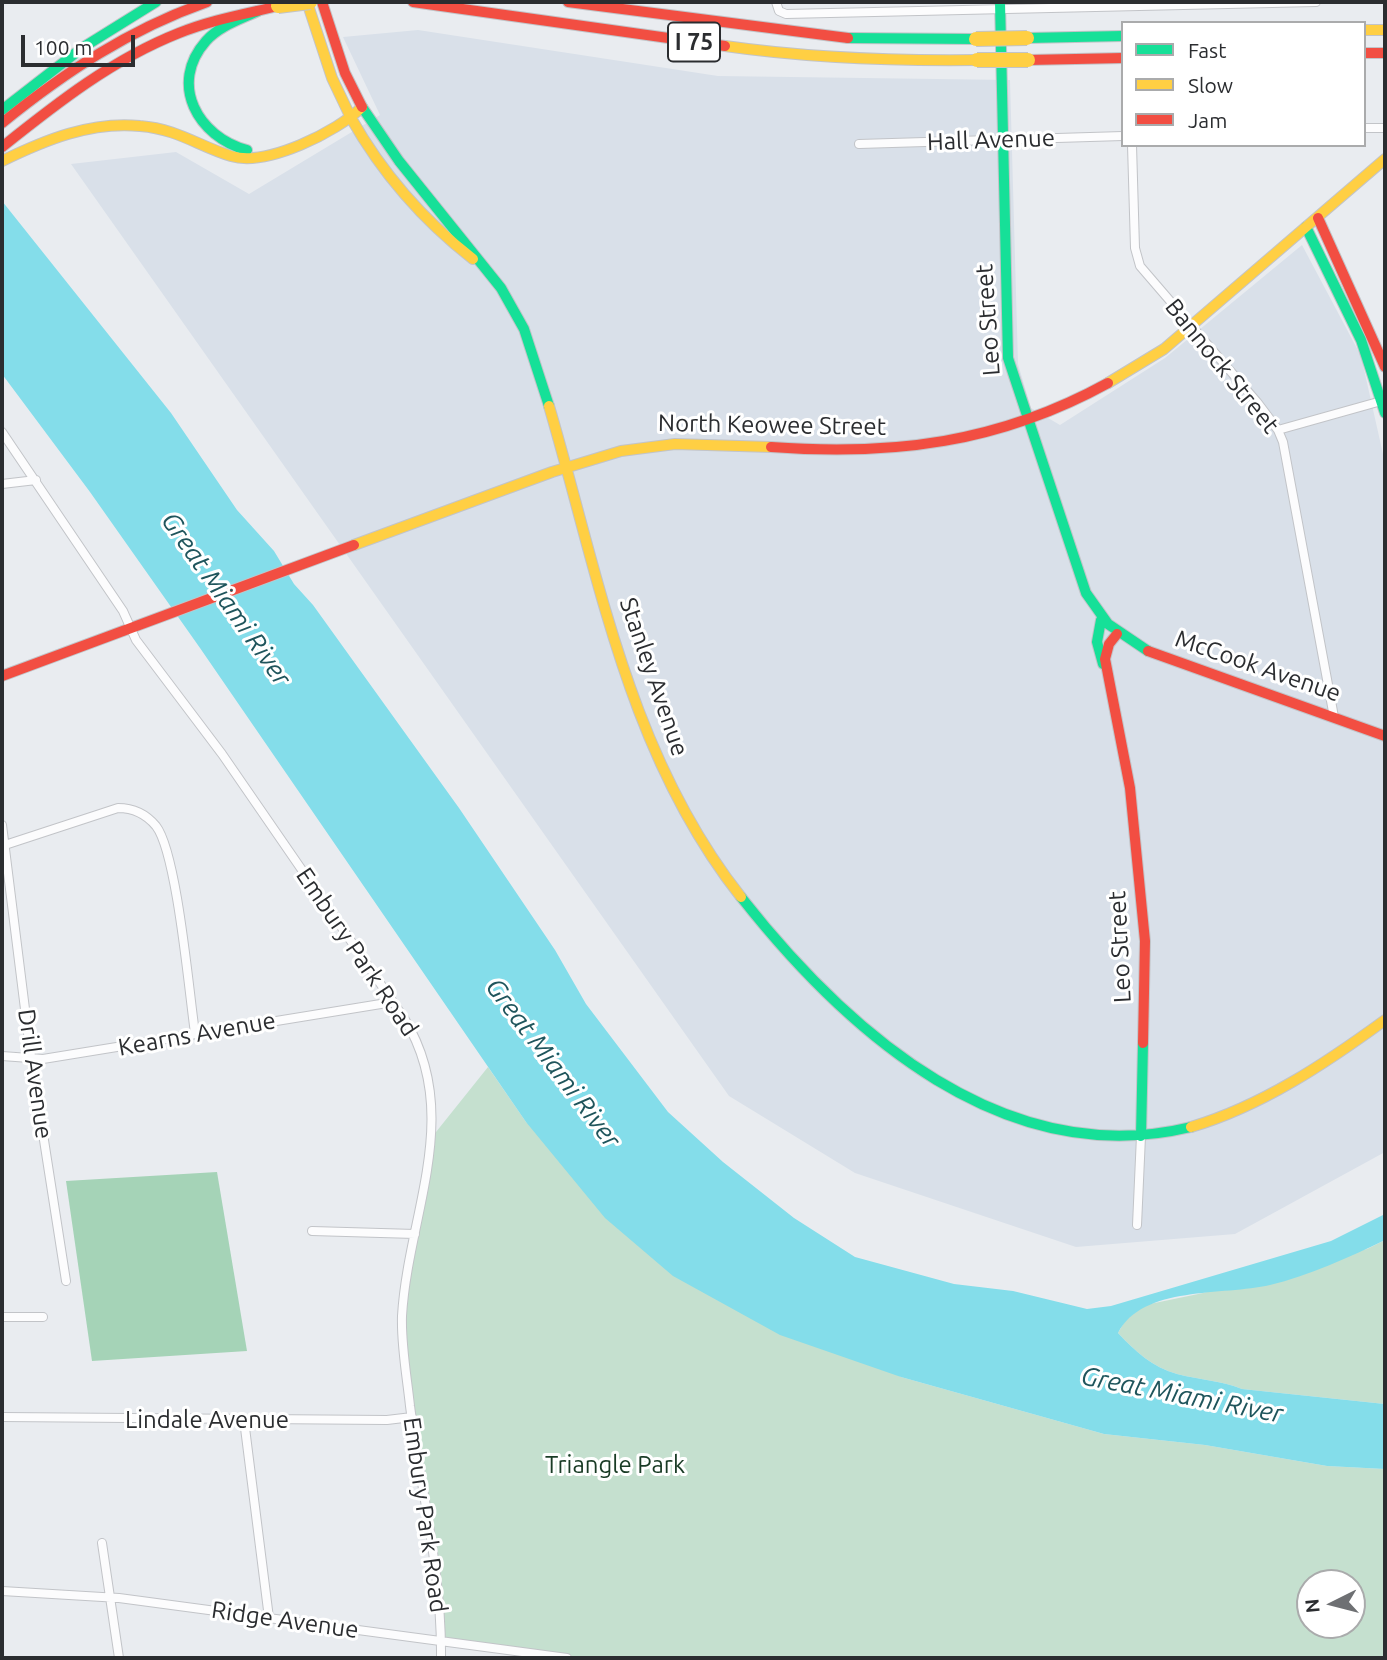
<!DOCTYPE html>
<style>
body{margin:0}
#map{position:relative;width:1387px;height:1660px;overflow:hidden;background:#e9ecf0;font-family:Ubuntu,sans-serif}
canvas{display:block}
.frame{position:absolute;inset:0;border:4px solid #2b2d30;pointer-events:none}
.legend{position:absolute;left:1121px;top:21px;width:245px;height:126px;box-sizing:border-box;background:#fff;border:2px solid #aaabac;margin:0;padding:9px 12px;list-style:none;font-size:21px;color:#2b2d30}
.legend li{display:flex;align-items:center;gap:14px;height:35px}
.legend b{width:35px;border:2px solid #aaabac}
.north{position:absolute;left:1296px;top:1569px;width:70px;height:70px;box-sizing:border-box;background:#fff;border:2px solid #aaabac;border-radius:50%;rotate:264deg;font-size:19px;font-weight:700;line-height:28px;text-align:center;color:#2b2d30}
.north::after{content:'';display:block;margin:auto;width:24px;height:32px;background:#6e7073;clip-path:polygon(50% 0,100% 100%,50% 72%,0 100%)}
.scale{position:absolute;left:21px;top:35px;width:114px;height:32px;box-sizing:border-box;border:4px solid #2b2d30;border-top:0;padding-left:9px;font-size:21px;line-height:24px;white-space:nowrap;color:#2b2d30;-webkit-text-stroke:5px #fff;paint-order:stroke}
</style>
<div id="map">
<canvas width="1387" height="1660"></canvas>
<div class="frame"></div>
<ul class="legend">
<li><b style="height:9px;background:#16e098"></b>Fast</li>
<li><b style="height:9px;background:#ffcf43"></b>Slow</li>
<li><b style="height:9px;background:#f24e42"></b>Jam</li>
</ul>
<div class="north">N</div>
<div class="scale">100 m</div>
</div>
<script>
const context = document.querySelector('canvas').getContext('2d');
context.lineJoin = 'round';
function paint(path, color) { context.fillStyle = color; context.fill(path, 'evenodd'); }
function stroke(path, color, width, dash) { context.strokeStyle = color; context.lineWidth = width; context.lineCap = dash ? 'butt' : 'round'; context.setLineDash(dash || []); context.stroke(path); }
function label(font, color, halo, rows, align = 'center') {
  context.font = font + ' Ubuntu,sans-serif'; context.lineWidth = 6; context.setLineDash([]); context.textBaseline = 'middle'; context.strokeStyle = halo; context.fillStyle = color; for (const [text, x, y, turn = 0] of rows) {
    context.save(); context.translate(x, y); context.rotate((+turn || 0) * Math.PI / 180); context.textAlign = isNaN(turn) ? turn : align; if (halo) context.strokeText(text, 0, 0); context.fillText(text, 0, 0); context.restore();
  }
}
paint(new Path2D(`
 M418 30 718 76 1010 80 1018 364 1031 408 1060 425 1165 358 1302 245 1361 356 1385 463V1152L1235 1234 1076 1247 855 1173 729 1096 71 164 176 152 249 194 380 115 343 37Z`), '#d9e0e9');
paint(new Path2D(`
 M488 1067 526 1122 901 1377 1104 1434 1205 1445 1327 1466 1385 1469V1658H567L441 1640 402 1317 432 1137ZM1310 1583H1352V1625H1310Z
 M1385 1240V1404L1242 1389C1220 1380 1199 1380 1177 1374 1152 1367 1135 1351 1118 1333L1126 1319 1145 1305 1203 1293 1367 1249Z`), '#c5e0cf');
paint(new Path2D(`
 M217 1172 247 1351 92 1361 66 1181Z`), '#a5d3b7');
paint(new Path2D(`
 M2 201 171 413 237 510 274 551 294 584 313 605 459 808 555 950 586 1004 668 1112 723 1162 794 1218 855 1257 954 1284 1013 1291 1087 1309 1111 1306 1331 1241 1385 1214V1240C1350 1257 1308 1276 1270 1285 1223 1296 1143 1285 1118 1333 1135 1351 1152 1367 1177 1374 1199 1380 1220 1380 1242 1389L1385 1404V1469L1327 1466 1205 1445 1104 1434 901 1377 780 1335 673 1276 605 1218 526 1122 200 648 90 492 2 374Z`), '#84ddea');
const street = new Path2D(`
 M776 2 779 11 786 14 1316 2
 M1364 128H1385
 M859 144 1123 136
 M1132 145 1135 248 1140 266 1257 402 1278 430 1283 442 1334 717
 M1278 430 1385 400
 M2 432 123 611 136 640 222 754 404 1018C464 1115 408 1214 402 1316 401 1346 407 1377 410 1406 421 1489 442 1574 441 1658
 M2 484 36 480
 M2 825 31 1057 66 1281
 M5 845 118 808C133 808 146 814 156 826 177 853 189 992 195 1033
 M2 1056 43 1059 393 1002
 M1137 1225 1141 1136
 M312 1231 415 1234
 M2 1317H43
 M2 1417 387 1420 412 1417
 M244 1420 269 1618
 M102 1543 119 1658
 M2 1591 119 1598 567 1658`);
const fast = new Path2D(`
 M1000 2 1008 358 1086 593 1108 624 1148 651
 M848 38 976 39
 M1027 38 1123 36
 M362 107 399 161 501 288 524 329 549 406
 M2 110 82 48 156 2
 M247 150C198 137 168 84 206 41 219 26 241 19 258 11
 M1306 227 1361 340 1385 413
 M1101 620 1097 642 1103 664
 M741 897C848 1033 1005 1172 1191 1127
 M1141 1136 1143 1043`);
const slow = new Path2D(`
 M307 2 332 78 351 118
 M1364 30H1385
 M725 46C809 58 892 61 977 60
 M351 118C382 173 423 220 473 259
 M2 161C45 140 91 121 140 126 178 129 198 146 231 156 266 167 337 132 362 107
 M1108 383 1164 349 1385 159
 M549 406C599 576 628 754 741 897
 M354 545 552 472 621 451 675 444 771 447
 M1191 1127C1262 1106 1326 1063 1385 1020`);
const jam = new Path2D(`
 M322 2 345 73 362 107
 M413 2 725 46
 M568 2 848 38
 M1364 53H1385
 M1028 60 1123 58
 M2 123C65 72 130 29 207 2
 M2 147C57 103 113 59 179 33 211 20 245 14 278 6
 M1318 218 1385 367
 M771 447C893 456 999 443 1108 383
 M1117 634 1109 644 1105 659 1130 788 1145 941 1143 1043
 M1148 651 1385 736
 M2 676 354 545`);
stroke(street, '#c2c4c8', 10);
stroke(fast, '#c2c4c8', 12);
stroke(slow, '#c2c4c8', 12);
stroke(jam, '#c2c4c8', 12);
stroke(street, '#fcfcfd', 8);
stroke(fast, '#16e098', 10);
stroke(slow, '#ffcf43', 10);
stroke(jam, '#f24e42', 10);
const slowBridge = new Path2D(`
 M278 6 310 2
 M976 39 1027 38
 M977 60H1028`);
stroke(slowBridge, '#c2c4c8', 16, []);
stroke(slowBridge, '#ffcf43', 14);
for (const [x, y, w] of [
 [694,42,52]
]) { const box = new Path2D(); box.roundRect(x - w / 2, y - 19.5, w, 39, 5); context.fillStyle = '#fff'; context.fill(box); stroke(box, '#2b2d30', 2); }
label('bold 23px', '#2b2d30', null, [
 ["I 75",694,42]
]);
label('24px', '#2b2d30', '#fff', [
 ["Hall Avenue",991,140,-2],
 ["Leo Street",988,320,-94],
 ["Bannock Street",1222,366,51],
 ["North Keowee Street",772,425,1],
 ["McCook Avenue",1258,666,19],
 ["Stanley Avenue",654,677,71],
 ["Leo Street",1120,947,-93],
 ["Embury Park Road",357,952,56],
 ["Kearns Avenue",197,1034,-10],
 ["Drill Avenue",35,1074,82],
 ["Lindale Avenue",207,1420],
 ["Embury Park Road",425,1515,82],
 ["Ridge Avenue",285,1620,8]
]);
label('24px', '#193b25', '#fff', [
 ["Triangle Park",615,1465]
]);
label('italic 26px', '#1f555c', '#fff', [
 ["Great Miami River",226,599,55],
 ["Great Miami River",553,1063,53],
 ["Great Miami River",1182,1395,11]
]);
</script>
